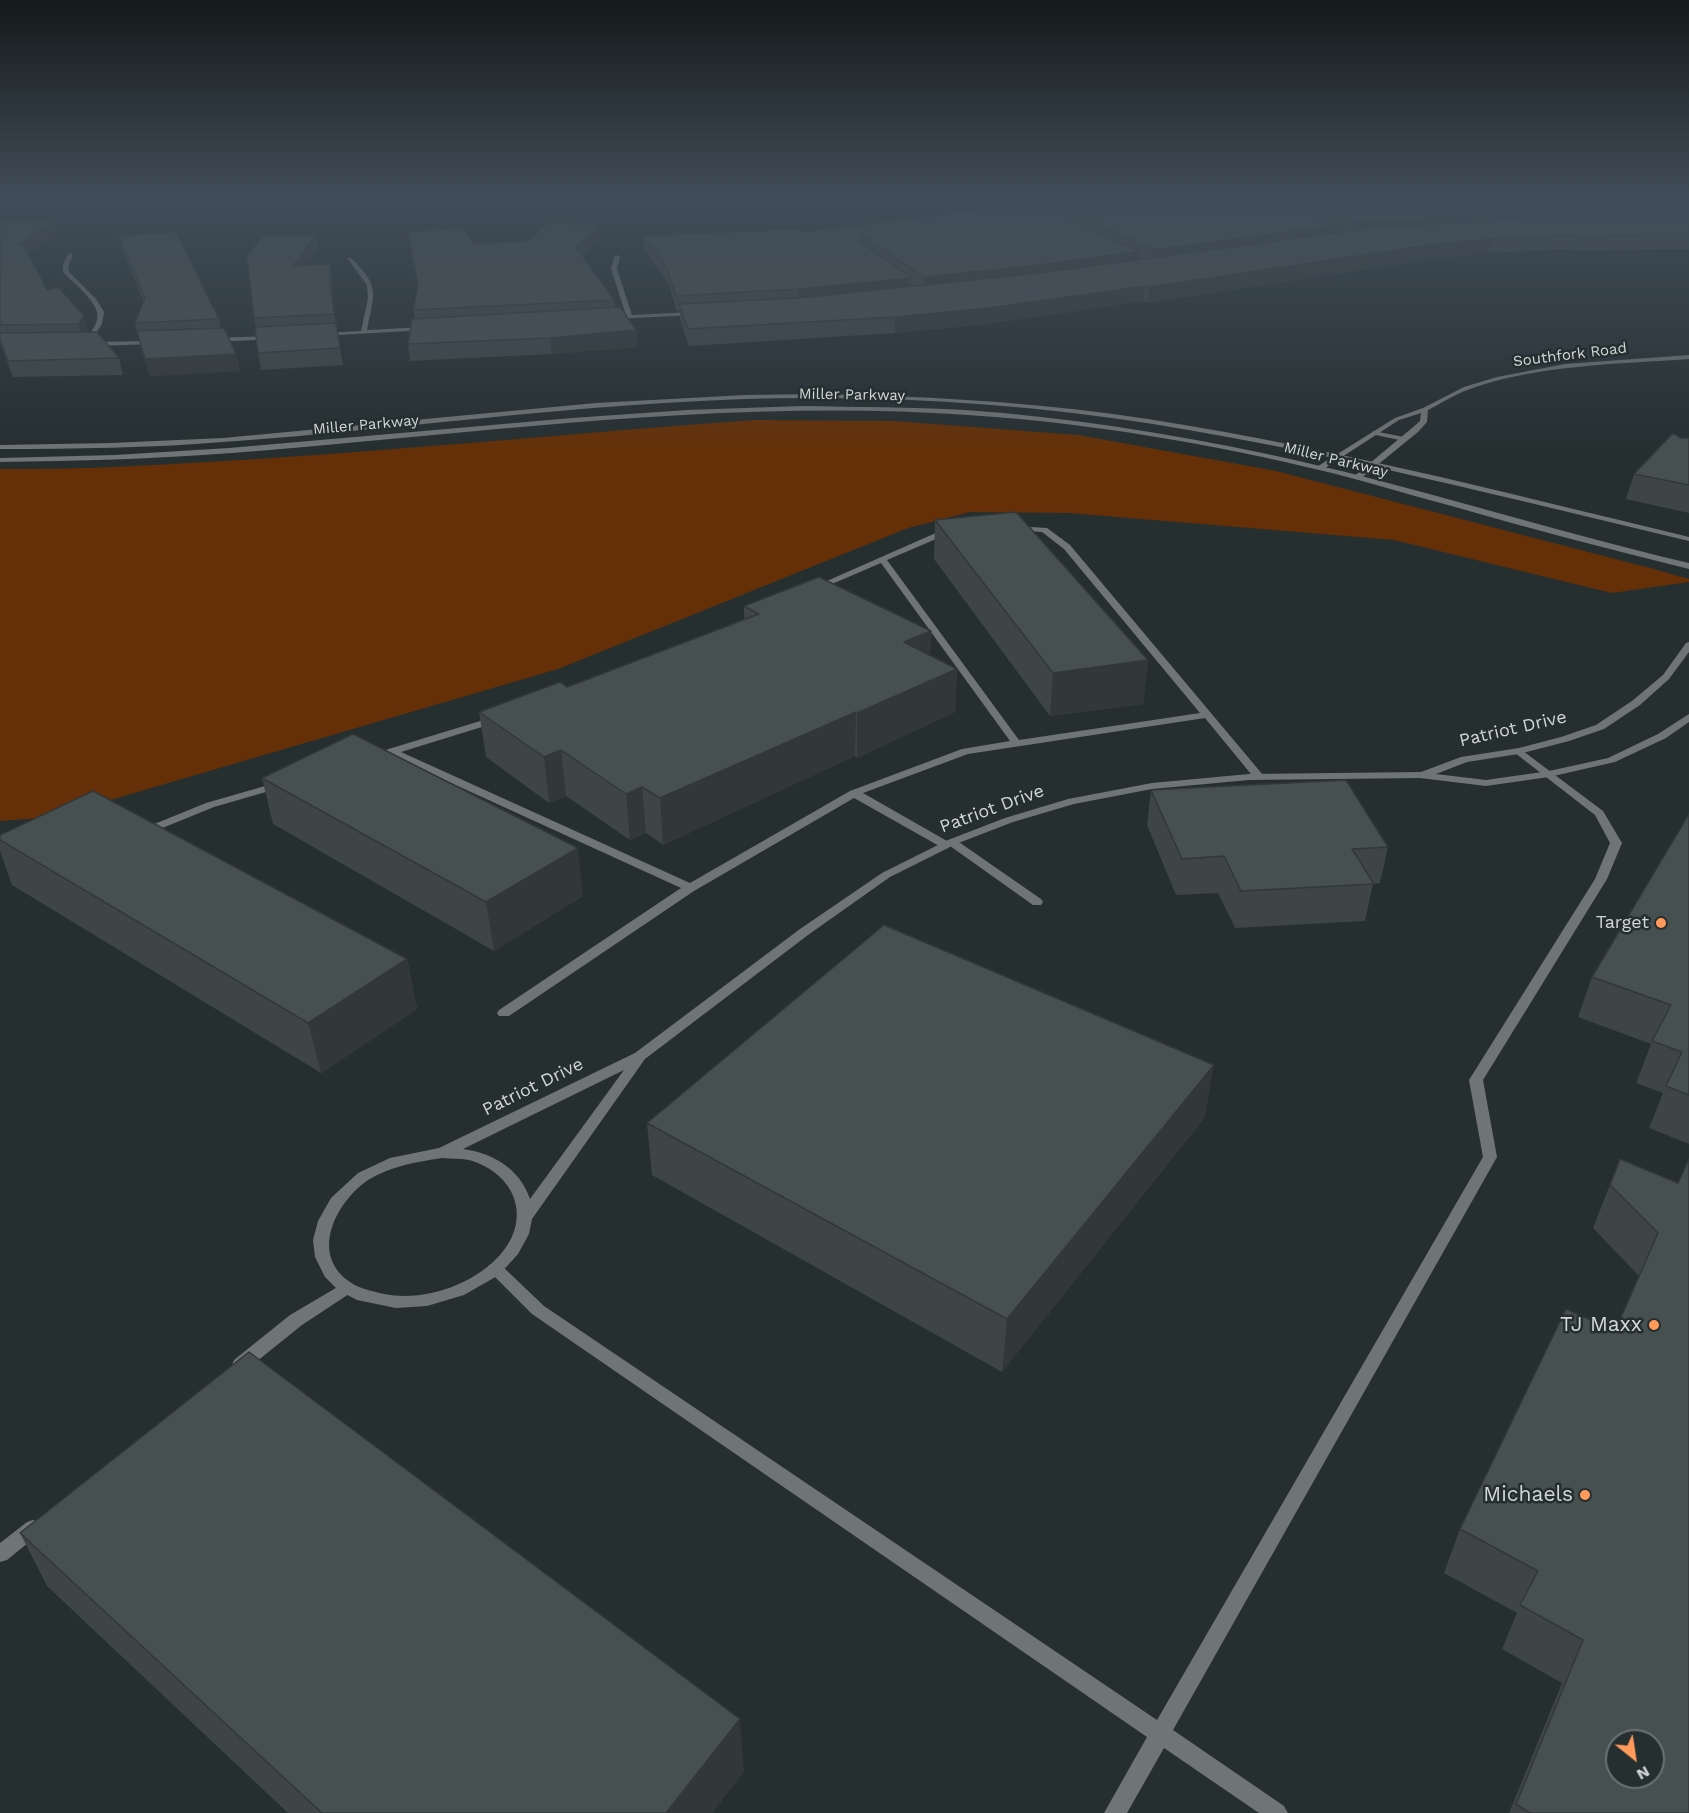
<!DOCTYPE html>
<style>
body{margin:0}
#map{position:relative;width:1689px;height:1813px;overflow:hidden;background:#262f30;font-family:"Work Sans",sans-serif}
canvas{display:block}
.north{position:absolute;left:1605px;top:1729px;width:60px;height:60px;box-sizing:border-box;background:#262f30;border:2px solid #6a7273;border-radius:50%;rotate:150deg;font-size:16px;font-weight:700;line-height:24px;text-align:center;color:#d1d7d7}
.north::after{content:'';display:block;margin:auto;width:21px;height:27px;background:#ff9a5b;clip-path:polygon(50% 0,100% 100%,50% 72%,0 100%)}
</style>
<div id="map">
<canvas width="1689" height="1813"></canvas>
<div class="north">N</div>
</div>
<script>
const context = document.querySelector('canvas').getContext('2d');
context.lineJoin = 'round';
function paint(path, color) { context.fillStyle = color; context.fill(path, 'evenodd'); }
function stroke(path, color, width, dash) { context.strokeStyle = color; context.lineWidth = width; context.lineCap = dash ? 'butt' : 'round'; context.setLineDash(dash || []); context.stroke(path); }
function label(font, color, halo, rows, align = 'center') {
  context.font = font + ' "Work Sans",sans-serif'; context.lineWidth = 5; context.setLineDash([]); context.textBaseline = 'middle'; context.strokeStyle = halo; context.fillStyle = color; for (const [text, x, y, turn = 0] of rows) {
    context.save(); context.translate(x, y); context.rotate((+turn || 0) * Math.PI / 180); context.textAlign = isNaN(turn) ? turn : align; if (halo) context.strokeText(text, 0, 0); context.fillText(text, 0, 0); context.restore();
  }
}
paint(new Path2D(`
 M754 420 895 421 1078 435 1276 471 1650 568 1689 579V582L1612 593 1394 540 1069 513 970 512 908 528 558 669 52 817 0 821V469C86 470 172 464 258 459 423 448 589 432 754 420Z`), '#653007');
paint(new Path2D(`
 M1373 431 1404 437 1408 439 1404 441 1376 435 1372 433Z
 M1014 526 1047 528 1070 545 1263 775 1264 777 1263 779H1255L1205 718 968 754 863 793 947 841 952 839 956 840 1041 899 1043 902 1041 905H1033L950 846 945 848 941 847 854 798 694 891 509 1016H499L497 1013 499 1010 681 888 390 755 373 760 368 757 369 755 490 718H498V722L401 752 690 883 850 791 962 749 1010 741 881 563 818 590 811 588 938 532 949 531 953 533 952 535 943 536 887 560 1019 740 1200 713 1064 549 1042 532 1017 530 1013 528Z
 M1519 748 1603 811 1622 843 1607 879 1483 1080 1497 1157 1173 1730 1284 1806 1288 1813H1259L1164 1748 1127 1813H1104L1147 1737 532 1314 487 1269 489 1265 495 1263 501 1265 544 1306 1157 1720 1483 1157 1469 1080 1595 879 1610 843 1595 815 1515 753 1514 751 1515 749Z
 M279 782 284 785 283 787 214 807 160 829H152L150 827 152 825 206 803Z
 M346 1282 352 1284 354 1288 352 1292 302 1325 246 1370 240 1372 234 1370 232 1365 234 1360 290 1315Z
 M33 1520 39 1522 42 1528 39 1534 7 1560 0 1562V1543L27 1522Z`), '#6f7474');
paint(new Path2D(`
 M70 253 73 255 68 267 69 272 96 299 104 312 102 324 90 342 155 341 158 343 157 344 91 346 84 344C86 337 95 329 97 320 102 304 73 283 63 272 62 266 65 256 70 253Z
 M617 255 620 257 617 269 632 315 694 312 696 315 610 319 612 316 626 315 611 269 614 257Z
 M347 258H351C381 287 374 293 367 330L424 327 426 330 320 336 322 333 361 331 368 299 367 285Z
 M272 336 275 338 274 339 214 342 211 340 214 338Z
 M1689 355V359C1619 364 1535 365 1470 389 1455 394 1442 403 1428 410L1427 422 1418 432 1359 480 1352 478 1412 428 1420 421 1421 413 1399 420 1322 470 1315 468 1395 418 1423 408 1464 387 1497 377 1565 364Z
 M1689 642V652L1669 679 1640 705 1604 729 1569 741 1519 754 1467 762 1436 774 1486 780 1549 771 1608 758 1658 734 1689 714V722L1666 738 1615 762 1549 777 1486 786 1420 778 1249 780 1152 789 1074 804 1013 822 956 844 890 877 808 935 645 1059 532 1219 529 1234 518 1254 499 1275 464 1295 427 1306 396 1308 357 1300 338 1290 325 1277 315 1257 313 1240 318 1221 331 1198 358 1173 390 1158 439 1148 635 1053 800 929 882 873 948 840 1005 818 1068 799 1152 783 1249 774 1421 772 1461 757 1519 748 1561 737 1596 725 1632 701 1663 675 1686 643ZM624 1070 530 1199C520 1169 493 1153 463 1149ZM442 1158C451 1159 460 1158 469 1160 515 1173 533 1218 500 1255 473 1285 424 1302 384 1294 372 1291 360 1289 350 1282 309 1254 336 1202 368 1180 391 1166 416 1162 442 1158Z`), '#6f7474');
paint(new Path2D(`
 M820 394C918 396 1016 401 1113 414 1308 441 1498 491 1689 537V541C1511 499 1334 453 1153 424 1044 407 932 398 821 398 620 397 422 428 223 442 149 448 74 449 0 449V445L111 443 223 438 596 403 745 395Z
 M802 406C856 407 911 407 965 410 1067 417 1167 433 1267 454 1409 484 1548 530 1689 563V569C1608 549 1528 528 1448 505 1410 495 1371 483 1332 473 1213 444 1091 423 968 415 722 398 477 434 232 453 154 459 77 461 0 462V458L115 455 229 448 572 418 687 410Z`), '#6f7474');
paint(new Path2D(`
 M1066 199 1186 210 1196 199H1689V249H1667L1574 251 1571 249 1490 253 1433 259 1148 303 1143 301 988 324 895 333 689 346 680 320V311H677L668 283 644 250 643 236 804 232Z
 M0 222 57 236 29 254 47 290 88 332 119 358 123 375 13 377 0 343Z
 M119 236 219 319 221 328 236 354 240 371 150 376 141 348 135 323 144 302 122 250Z
 M600 239 582 257 614 300 615 308 636 330 638 347 552 354 410 361 408 344 415 318 413 310Z
 M319 249 307 266 333 279V307L343 365 261 370 258 353 256 327 254 318Z
 M1689 438V513L1626 499 1634 474Z
 M935 520 1148 660 1143 704 1050 716 934 559Z
 M744 606 931 631 930 655 957 669 955 712 857 758 855 756 663 845 646 833 630 840 566 796 549 803 486 757 479 712 567 687 744 619Z
 M262 778 583 896 494 951 273 824Z
 M1151 790 1388 847 1380 883 1373 884 1365 921 1235 928 1218 893 1176 895 1147 825Z
 M1689 814V1144L1649 1128 1663 1093 1636 1083 1651 1044 1578 1017 1592 977Z
 M0 835 407 959 417 1009 321 1073 12 885 0 851Z
 M1205 1117 1002 1372 652 1175 647 1123Z
 M1620 1159 1678 1183 1689 1813H1509L1562 1683 1502 1649 1517 1613 1444 1573 1460 1529 1615 1331 1639 1276 1593 1228Z
 M20 1533 744 1771 712 1813H288L47 1586Z`), '#3d4546');
paint(new Path2D(`
 M1522 211 1519 225 1352 237 1355 223Z
 M53 222 57 236 22 258 18 244Z
 M598 225 600 239 577 262 576 247Z
 M1339 225 1337 239 1152 265 1154 250Z
 M316 235 319 249 296 281 293 266Z
 M1493 239 1490 253 1433 259 1148 303 1149 287 1436 244Z
 M1140 251 1138 266 924 292V277Z
 M330 264 333 279V307L331 292Z
 M911 278V293L798 305V289Z
 M1145 286 1143 301 988 324 895 333V317Z
 M84 316 88 332 82 340 78 324Z
 M636 330 638 347 552 354 550 338Z
 M236 354 240 371 150 376 145 359Z
 M931 631 929 673 904 642Z
 M1148 660 1143 704 1050 716 1053 673Z
 M957 669 955 712 857 758V713Z
 M856 712 855 756 663 845 660 798Z
 M561 750 566 796 549 803 544 757Z
 M642 787 646 833 630 840 626 794Z
 M578 848 583 896 494 951 486 902Z
 M407 959 417 1009 321 1073 308 1023Z
 M1214 1065 1205 1117 1002 1372 1007 1319Z
 M740 1719 744 1771 712 1813H666Z`), '#323839');
const building = new Path2D(`
 M1066 199H1156L1186 210 1196 199H1689V211H1522L1355 223 1295 201 1292 205 1293 208 1339 225 1154 250 1108 229 1071 207 1068 214 1102 235 1140 251 1040 265 924 277 862 235 859 241 911 278 798 289 676 296 667 268 643 236 802 229 804 232Z
 M1522 219H1689V235L1671 234 1578 237 1574 235 1493 239 1436 244 1149 287 1145 286 989 308 895 317 688 329 679 304 798 298 1040 273 1372 228Z
 M0 222H53L18 244H21L27 251 47 290 59 288 84 316 78 324 0 325Z
 M547 223 598 225 576 247 614 300 413 310 418 286 408 232 463 228 474 244 529 241Z
 M176 232 219 319 135 323 145 298 119 236Z
 M316 235 293 266 330 264 331 292 334 314 254 318 247 255 263 236Z
 M620 307 636 330 550 338 408 344 412 319Z
 M336 323 340 348 258 353 255 327Z
 M224 328 236 354 145 359 137 331Z
 M97 332 119 358 8 361 0 340V333Z
 M1672 434 1677 435 1680 438H1689V485L1634 474Z
 M1016 512 1148 660 1053 673 935 520Z
 M819 577 931 631 904 642 957 669 857 713 856 712 660 798 642 787 626 794 561 750 544 757 479 712 560 682 567 687 759 614 744 606Z
 M353 734 578 848 486 902 262 778Z
 M1346 780 1388 847 1352 849 1374 884 1241 891 1224 856 1182 859 1151 790Z
 M93 791 407 959 308 1023 0 840V835Z
 M1689 814V1095L1666 1086 1682 1052 1652 1041 1671 1005 1592 977Z
 M884 925 1214 1065 1007 1319 647 1123Z
 M1620 1159 1678 1183 1689 1159V1813H1530L1516 1804 1583 1640 1520 1605 1538 1571 1460 1529 1566 1309 1615 1331 1658 1233 1610 1185ZM1617 1741H1653V1777H1617Z
 M249 1352 740 1719 666 1813H322L20 1533Z`);
paint(building, '#475051');
stroke(building, '#323839', 1.5);
const sky = context.createLinearGradient(0, 0, 0, 453);
sky.addColorStop(0, '#151a1a');
sky.addColorStop(0.44, '#414d59');
sky.addColorStop(1, '#414d5900');
context.fillStyle = sky;
context.fillRect(0, 0, 1689, 453);
for (const [x, y, r, color] of [
 [1661,923,6,"#ff9a5b"],
 [1654,1325,6,"#ff9a5b"],
 [1585,1495,6,"#ff9a5b"]
]) { const dot = new Path2D(); dot.arc(x, y, r, 0, 2 * Math.PI); context.fillStyle = color; context.fill(dot); stroke(dot, '#262f30', 2); }
label('15px', '#d1d7d7', '#262f30', [
 ["Southfork Road",1570,355,-7],
 ["Miller Parkway",852,395,1],
 ["Miller Parkway",366,425,-5],
 ["Miller Parkway",1336,460,14]
]);
label('18px', '#d1d7d7', '#262f30', [
 ["Patriot Drive",1513,729,-13],
 ["Patriot Drive",992,809,-20],
 ["Patriot Drive",533,1087,-26]
]);
label('18px', '#d1d7d7', '#262f30', [
 ["Target",1649,923]
], 'right');
label('21px', '#d1d7d7', '#262f30', [
 ["TJ Maxx",1642,1325],
 ["Michaels",1573,1495]
], 'right');
</script>
